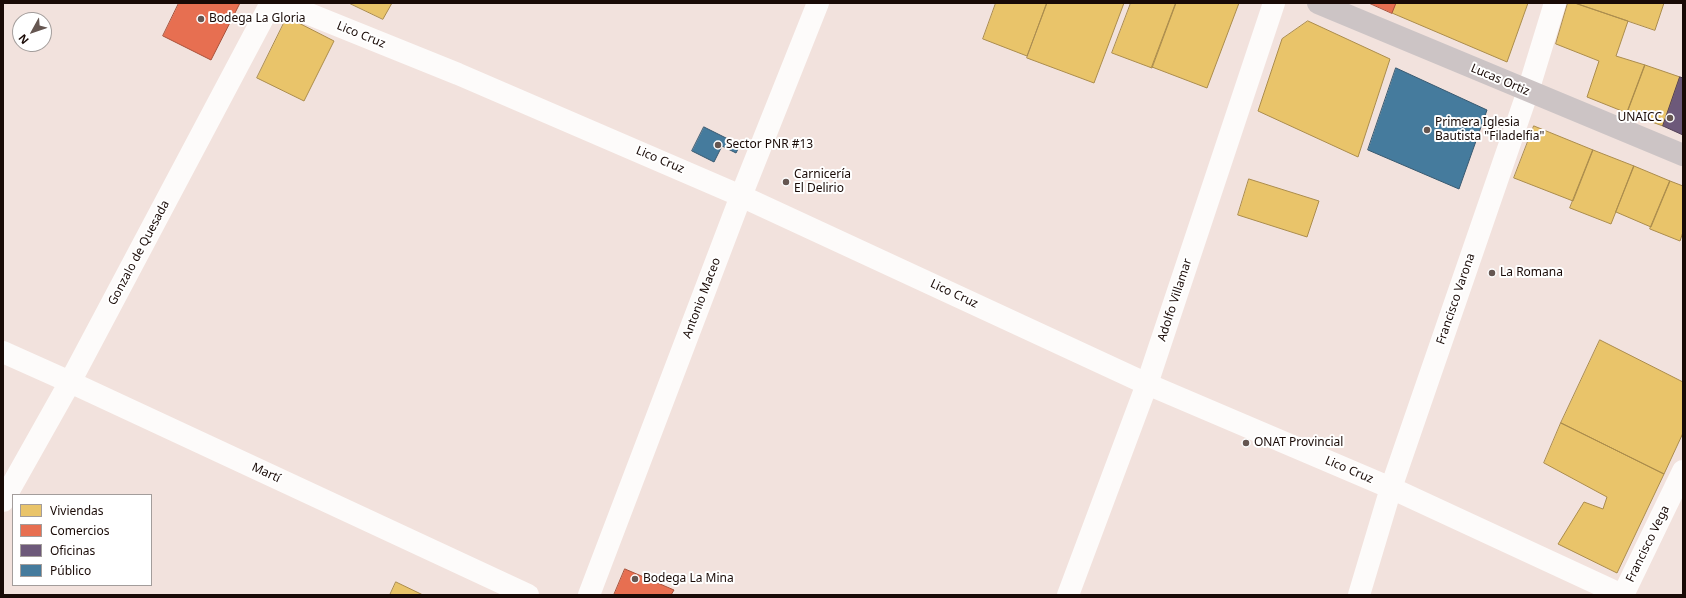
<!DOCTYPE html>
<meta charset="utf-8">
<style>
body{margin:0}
#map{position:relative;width:1686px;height:598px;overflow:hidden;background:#f2e2dd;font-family:"Noto Sans",sans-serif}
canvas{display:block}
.frame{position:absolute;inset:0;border:4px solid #190a06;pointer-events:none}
.legend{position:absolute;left:12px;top:494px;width:140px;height:92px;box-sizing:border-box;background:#fff;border:1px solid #a39d9b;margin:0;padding:5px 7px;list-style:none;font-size:12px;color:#190a06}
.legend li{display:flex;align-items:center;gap:8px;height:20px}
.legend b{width:20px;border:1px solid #a39d9b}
.north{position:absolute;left:12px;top:12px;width:40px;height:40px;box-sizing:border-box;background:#fff;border:1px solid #a39d9b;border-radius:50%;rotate:230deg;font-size:11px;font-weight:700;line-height:16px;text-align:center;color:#190a06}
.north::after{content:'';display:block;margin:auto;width:14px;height:18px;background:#655651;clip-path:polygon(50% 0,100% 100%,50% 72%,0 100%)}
</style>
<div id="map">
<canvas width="1686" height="598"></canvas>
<div class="frame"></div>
<ul class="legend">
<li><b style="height:11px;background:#e9c46a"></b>Viviendas</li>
<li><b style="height:11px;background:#e76f51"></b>Comercios</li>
<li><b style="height:11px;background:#6d597a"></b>Oficinas</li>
<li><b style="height:11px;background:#457b9d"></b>Público</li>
</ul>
<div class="north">N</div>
</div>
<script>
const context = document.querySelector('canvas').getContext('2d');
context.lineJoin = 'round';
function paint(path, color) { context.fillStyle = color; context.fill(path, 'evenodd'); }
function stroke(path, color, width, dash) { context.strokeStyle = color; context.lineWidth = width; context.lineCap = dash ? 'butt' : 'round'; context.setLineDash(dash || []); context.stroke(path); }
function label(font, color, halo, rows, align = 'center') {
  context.font = font + ' "Noto Sans",sans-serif'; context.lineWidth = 4; context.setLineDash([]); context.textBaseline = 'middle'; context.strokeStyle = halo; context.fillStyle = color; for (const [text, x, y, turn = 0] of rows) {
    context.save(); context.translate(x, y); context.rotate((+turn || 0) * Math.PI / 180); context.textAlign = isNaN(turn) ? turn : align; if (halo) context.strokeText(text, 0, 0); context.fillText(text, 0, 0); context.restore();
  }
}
const homes = new Path2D(`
 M349 3H392L383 19Z
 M996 3H1047L1027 56 983 39Z
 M1047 3H1124L1094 83 1027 58Z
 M1131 3H1176L1152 68 1112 53Z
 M1176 3H1239L1207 88 1152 67Z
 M1396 3H1528L1507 62 1392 13Z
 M1568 3H1575L1628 21 1616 56 1645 65 1627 113 1587 97 1599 61 1556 44Z
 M1575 3H1664L1655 30Z
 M287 17 334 41 304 101 257 78Z
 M1308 21 1390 59 1358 157 1258 111 1282 39Z
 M1645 65 1680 77 1663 126 1627 113Z
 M1534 126 1593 150 1573 201 1514 178Z
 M1593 150 1634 166 1611 224 1570 208Z
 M1634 166 1670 181 1651 227 1616 212Z
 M1249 179 1319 201 1307 237 1238 215Z
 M1670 181 1683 186V232L1680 241 1650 229Z
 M1600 340 1683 382V433L1664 474 1561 423Z
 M1561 423 1664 474 1617 573 1558 544 1584 502 1603 509 1607 497 1544 463Z
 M396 582 423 595H390Z`);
paint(homes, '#e9c46a');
stroke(homes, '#ab8c4c', 1);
const shops = new Path2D(`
 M179 3H240L211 60 163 36Z
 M1369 3H1396L1392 13Z
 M625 569 674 590 671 595H614Z`);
paint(shops, '#e76f51');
stroke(shops, '#a9513a', 1);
const offices = new Path2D(`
 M1680 77 1683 78V135L1663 126Z`);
paint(offices, '#6d597a');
stroke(offices, '#544157', 1);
const public = new Path2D(`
 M1396 68 1487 110 1459 189 1368 150Z
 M704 127 740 145 736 153 722 146 714 162 692 151Z`);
paint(public, '#457b9d');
stroke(public, '#385970', 1);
stroke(new Path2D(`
 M282 3 458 74 741 196 1147 384 1391 488 1622 595
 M589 595 741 196 818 3
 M1359 595 1391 488 1528 91 1555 3
 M1623 595 1683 471`), '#fdfbfa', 22);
stroke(new Path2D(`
 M3 352 70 382 528 595
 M3 501 70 382 271 3
 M1068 595 1147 384 1274 3`), '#fdfbfa', 22);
stroke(new Path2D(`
 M1318 3 1683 155`), '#ccc4c5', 22);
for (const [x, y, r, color] of [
 [201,19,4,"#655651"],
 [1670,118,4,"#655651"],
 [1427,130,4,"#655651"],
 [718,145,4,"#655651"],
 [786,182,4,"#655651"],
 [1492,273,4,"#655651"],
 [1246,443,4,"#655651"],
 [635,579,4,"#655651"]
]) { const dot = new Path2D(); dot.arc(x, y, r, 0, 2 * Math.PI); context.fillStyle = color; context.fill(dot); stroke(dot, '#fff', 1.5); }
label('12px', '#190a06', '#fff', [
 ["Bodega La Gloria",209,19],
 ["UNAICC",1662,118,"right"],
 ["Primera Iglesia",1435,123],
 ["Bautista \"Filadelfia\"",1435,137],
 ["Sector PNR #13",726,145],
 ["Carnicería",794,175],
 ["El Delirio",794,189],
 ["La Romana",1500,273],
 ["ONAT Provincial",1254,443],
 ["Bodega La Mina",643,579]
], 'left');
label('12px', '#190a06', '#fff', [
 ["Lico Cruz",361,35,22],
 ["Lucas Ortiz",1500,80,23],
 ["Lico Cruz",660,160,23],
 ["Gonzalo de Quesada",139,253,-62],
 ["Lico Cruz",954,294,25],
 ["Antonio Maceo",702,298,-69],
 ["Francisco Varona",1456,299,-71],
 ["Adolfo Villamar",1175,300,-72],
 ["Lico Cruz",1349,470,23],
 ["Martí",266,473,25],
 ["Francisco Vega",1648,544,-64]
]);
</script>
